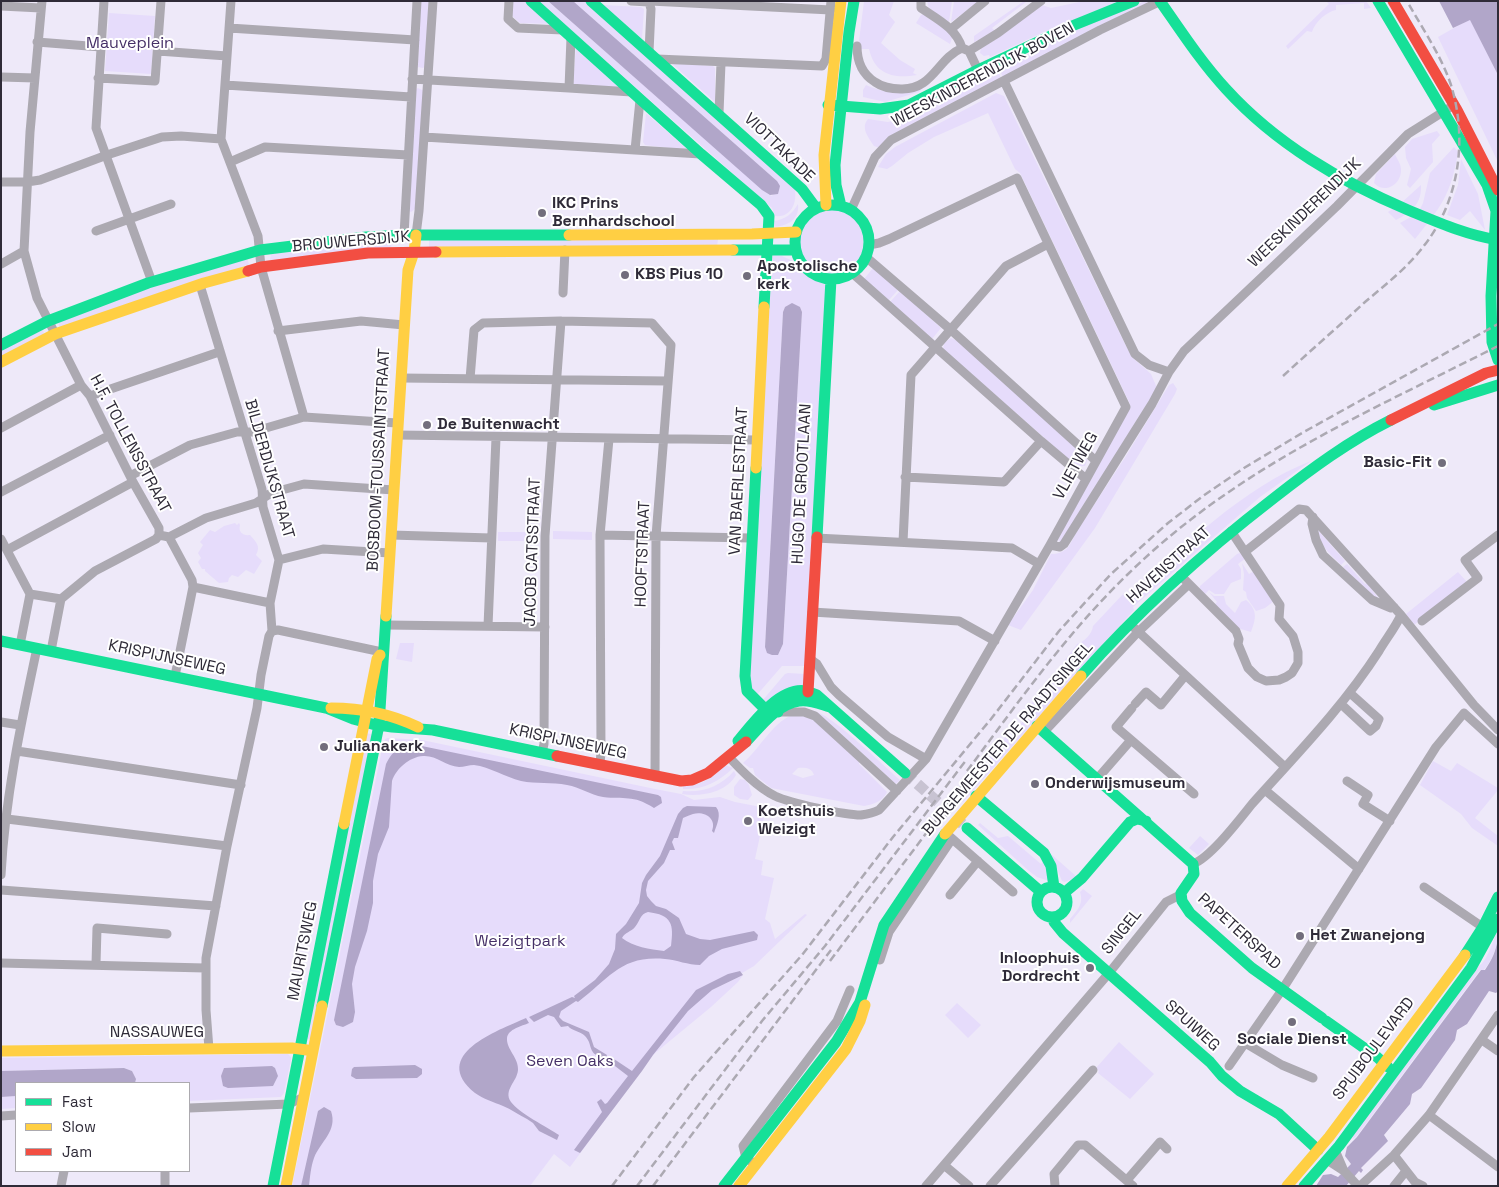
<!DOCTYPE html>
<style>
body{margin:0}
#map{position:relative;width:1499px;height:1187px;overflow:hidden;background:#eee9f9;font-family:"Space Grotesk",sans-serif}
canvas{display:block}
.frame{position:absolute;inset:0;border:2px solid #2f2b38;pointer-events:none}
.legend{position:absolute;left:15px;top:1082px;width:175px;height:90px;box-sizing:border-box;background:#fff;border:1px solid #acaaaf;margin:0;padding:6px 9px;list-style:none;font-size:15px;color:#2f2b38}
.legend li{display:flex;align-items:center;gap:10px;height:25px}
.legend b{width:25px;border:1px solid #acaaaf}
</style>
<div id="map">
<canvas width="1499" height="1187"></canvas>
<div class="frame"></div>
<ul class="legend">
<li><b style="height:6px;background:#16e098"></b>Fast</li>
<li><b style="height:6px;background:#ffcf43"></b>Slow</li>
<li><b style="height:6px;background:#f24e42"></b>Jam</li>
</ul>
</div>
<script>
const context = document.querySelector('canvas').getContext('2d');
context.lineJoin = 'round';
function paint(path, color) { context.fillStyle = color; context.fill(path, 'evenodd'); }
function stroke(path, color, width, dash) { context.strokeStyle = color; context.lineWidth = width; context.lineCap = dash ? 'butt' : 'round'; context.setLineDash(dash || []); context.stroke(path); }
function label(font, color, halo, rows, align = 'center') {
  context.font = font + ' "Space Grotesk",sans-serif'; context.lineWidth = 4; context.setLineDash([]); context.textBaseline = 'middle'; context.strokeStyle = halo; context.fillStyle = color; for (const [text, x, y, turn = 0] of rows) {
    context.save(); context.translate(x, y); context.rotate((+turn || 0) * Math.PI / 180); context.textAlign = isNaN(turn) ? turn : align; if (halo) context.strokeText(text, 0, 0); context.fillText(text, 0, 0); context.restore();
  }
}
paint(new Path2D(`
 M420 1H430L426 66 423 68 418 67Z
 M513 1H526L551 24 520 23 511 15Z
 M538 1H548L768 194 772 196 777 181 573 1H586L794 186C798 200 793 218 775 216L772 208Z
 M864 1H894L889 15 895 22 881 43 900 60 915 69 913 73 917 75C894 79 875 75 869 49H858Z
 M927 1H952L949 22 929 9Z
 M954 1H980L951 22Z
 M1024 1 1026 2 992 28 996 32 974 42V36Z
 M1084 1H1120L1046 31 990 57 989 55 984 56 980 53 981 48 995 40 1042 5 1051 8Z
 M1145 1 1149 3 1003 77 999 69 1085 26Z
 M1326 1H1366L1371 8 1364 9V3L1336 5V10C1326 12 1315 22 1312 32L1307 31 1288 49 1286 46 1329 4Z
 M603 5 641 7 644 9 642 39Z
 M109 13 155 16 151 74 105 71Z
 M924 14 953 35 950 44 916 23 921 15Z
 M1470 19 1498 75V162L1438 37Z
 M576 46 622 88 573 85Z
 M671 63 713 66 715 68V102Z
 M998 71 1001 78 880 148 874 146C869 138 860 128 868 119L888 122 906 118 907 120 926 107Z
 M866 85C889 95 902 93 925 86L919 92 885 102 863 97V90Z
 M418 88 424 91 415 209 411 212 407 210 414 90Z
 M996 93 1004 96 1126 346 1133 358 1151 374 1157 388 1061 542 1058 540 1065 525 1128 410 1130 404 1020 173 1015 169 988 113 934 137 908 153 892 166 887 169 878 167 886 154 895 147Z
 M646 114H647L686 148 685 150 645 145 643 142Z
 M1437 131 1440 135 1432 144 1433 162 1410 188 1407 185 1411 169 1406 158 1405 147 1412 139Z
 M1454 147 1458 152C1451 195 1441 207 1415 239L1400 223 1418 213 1423 203 1430 173Z
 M1395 154C1397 159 1401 164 1401 169 1402 184 1385 195 1374 183L1376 174Z
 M1461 159 1478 194 1485 230 1470 211 1460 220 1447 215 1458 185Z
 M1421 185C1422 203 1412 212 1396 220L1388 212 1400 204Z
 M798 204C800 220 787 226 773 227V221C785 220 792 214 798 204Z
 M799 242a34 34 0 1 1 68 0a34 34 0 1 1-68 0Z
 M392 238 391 249 271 262 270 260 271 252Z
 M429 238 718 239 717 247 429 249Z
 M773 255 782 256 797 263 806 274 827 286 807 666H782L756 696 750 690V635L766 355ZM785 307H800L802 312 783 644 778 655H772L765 647 783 312Z
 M247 258 249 264 248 266 63 329 59 326 58 321 63 315Z
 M873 268 898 290 888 301 864 279Z
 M900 291 941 328 932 339 890 302Z
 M43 330 44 334 1 359V347Z
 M951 338 958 341 1087 456V461L1085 466H1079L1073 463 943 349 944 343Z
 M1173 383 1177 389 1175 394 1095 528 1021 630 1008 625 1033 590 1051 554C1065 554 1070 547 1075 534L1126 456 1169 385Z
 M1311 461 1260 497 1133 607 1134 610 963 802 959 798 1010 731 1013 733 1024 720 1021 717 1035 699 1038 701 1036 698 1077 644C1084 642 1092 634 1093 626L1124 593 1127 598C1179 550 1245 486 1311 461Z
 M235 523 237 525 239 523 240 525C238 532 243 536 250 535 256 542 261 546 256 555L262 561 254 574 246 570 238 577 232 575 229 578 228 582 219 583 205 571V569H202L198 562 201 558 198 553 203 545 200 542 210 530 215 532 224 526Z
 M1317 529 1345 561 1341 565C1330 554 1319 545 1317 529Z
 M553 531 592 532V540L553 539Z
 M498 532H535V541H498Z
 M1240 553 1246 558 1238 564 1241 569V579L1231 583 1224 594H1215L1209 590 1203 596 1199 590 1200 586 1237 554Z
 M1242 563 1249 574 1254 571 1274 601 1265 608 1256 611 1247 598 1246 592 1243 590 1244 574Z
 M1347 564 1365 584 1367 583 1381 602 1371 595 1343 567Z
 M1458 572 1467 582 1414 625 1406 614Z
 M1209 592 1214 596H1224L1226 604 1235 613 1241 602 1246 600C1258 610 1256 619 1251 632L1234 627 1214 605 1217 602Z
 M400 643H414L412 662 396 659Z
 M788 673 805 674V687L767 705 762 701 785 674Z
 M816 712C832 715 884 766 900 780L896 784Z
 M796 714 812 718 859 761V764L887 792C882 802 874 804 864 806L771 788 755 775 753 768H750L743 763C759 750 775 718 796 714ZM798 768C805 767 812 768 814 775L803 778 792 774Z
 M366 733 375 735 314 1040 305 1038Z
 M388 738 422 740 655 789 681 794 694 800 720 797 735 802 766 808 755 859 763 861 761 875 774 878 765 919 770 923 775 939 805 914 807 915 754 966 742 973 739 971 712 990 743 975 738 982 711 1007 654 1054 570 1167 554 1154 530 1186H292L382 749 385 739Z
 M1433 761 1451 771 1457 763 1498 788V790L1475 818 1498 836V846L1472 828 1461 814 1420 785Z
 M725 765 733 768C719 782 702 790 683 789V785C701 787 713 777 725 765Z
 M734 771 736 775C726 793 700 797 682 794L683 791C703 793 721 786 734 771Z
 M740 779 745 780 749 785 752 795 748 800 740 799 734 795V787Z
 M980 823 998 838 1008 836 1041 864 1044 860 1049 881 1037 877 1029 871 978 825Z
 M1200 836 1209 844 1198 855 1189 848Z
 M1051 854 1077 877 1065 882 1062 881Z
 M1083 889 1092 896 1070 923V919C1077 911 1084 904 1080 892Z
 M1498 930C1498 946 1494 957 1484 970H1480L1356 1137 1353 1139 1351 1133 1479 966C1488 960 1493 940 1498 930Z
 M957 1003 981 1025 968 1038 945 1015Z
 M1119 1042 1154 1074 1130 1099 1098 1073 1099 1071 1096 1068Z
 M288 1054 291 1057V1060L284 1093 281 1097 189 1101V1083H135L136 1079 132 1071 124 1068 1 1071V1058Z
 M16 1096V1108L1 1109V1097Z`), '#e6dcfb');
paint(new Path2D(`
 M548 1H573L777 181 780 186 778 194 770 195 762 190Z
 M1439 1H1498V75L1470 20 1453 28Z
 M792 303 800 307 802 312 783 644 778 655H772L767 653 765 647 783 312 785 307Z
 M417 745 658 795 661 797 662 803 654 808C632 794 625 800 603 797 590 795 580 787 567 785 552 782 536 784 521 781 505 777 490 767 474 765 469 765 464 767 459 767 446 766 436 755 423 756 409 757 396 769 392 781L389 827 378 854 373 881V903L367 931 355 967 352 984 355 1012 353 1022 343 1027 336 1025 334 1020 386 764C394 748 400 747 417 745Z
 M687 806 716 807C722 814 717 824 714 833L712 831C717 819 705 811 693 814 689 815 686 817 683 818L678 838H674L672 842 675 850H670L664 863 648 881 646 890 647 896 651 901 656 906 666 909 679 918 686 934 700 939 710 940 754 931 758 935 757 940 722 949 709 956 700 965C688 965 677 960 665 959 621 955 610 978 578 1002L576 1001 561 1011 559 1017 563 1021 589 1032 594 1047 607 1055 606 1058C586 1055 594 1045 585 1036 580 1031 572 1031 568 1026L561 1027 554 1017 548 1015 534 1022 529 1017 572 997 575 998 574 996 595 980 609 964 615 949 616 934 626 924 639 903 642 883 646 875 660 856 678 814 683 808ZM648 912C672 915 674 924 671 946L664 951C650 949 633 947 622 938 625 932 631 932 635 927 640 921 640 914 648 912Z
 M1498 939V991L1496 993 1489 991 1467 1024 1457 1030 1455 1040 1421 1088 1412 1094 1410 1104 1384 1135 1388 1141 1361 1168 1363 1170 1361 1173 1359 1171 1346 1186H1316L1323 1175 1331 1174 1338 1177 1351 1164 1345 1156 1347 1147 1357 1137 1481 970H1485C1493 958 1495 953 1498 939Z
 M740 971 743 975 712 990 688 1011 653 1055 642 1071 580 1153 574 1150 602 1112 597 1102 601 1099 605 1104 607 1103 628 1076 611 1063 614 1059 632 1071 696 990 728 974Z
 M526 1018 529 1023C522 1026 508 1029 507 1038 506 1049 519 1058 518 1070 517 1082 503 1090 511 1102 519 1113 547 1127 559 1135L557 1140 539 1131 533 1123 527 1119C519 1115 511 1109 503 1106 494 1102 483 1099 475 1093 429 1055 497 1031 526 1018Z
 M415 1065 422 1069V1074L417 1078 356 1079 351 1076 352 1069 354 1067Z
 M272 1066 275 1068 278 1076 273 1086 228 1088 223 1086 221 1076 224 1068Z
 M124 1068 132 1071 136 1079 135 1083H16V1096L1 1097V1071Z
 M324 1107 331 1111C338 1131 320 1142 314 1158 311 1166 310 1177 309 1186H301L318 1111Z`), '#b1a6c9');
stroke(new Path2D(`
 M905 773 967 828`), '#c8c3d2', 11, [11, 5.5]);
stroke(new Path2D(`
 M42 1 30 132 24 251 37 298 81 385 90 396 133 482 159 528V535L169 537 192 580 193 587 175 676
 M104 1 96 128 152 282
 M231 1 221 139 258 236 261 267 304 417
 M509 1 508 19 518 28 563 30
 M631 1 649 2 651 9 649 52
 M650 1 831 10
 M921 1V8C937 19 956 28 962 48L969 51 998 33 1041 1
 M1 6 41 8
 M229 28 415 40
 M951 29 985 1
 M571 38 569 88 632 92
 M37 42 101 47
 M857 46C857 60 862 74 875 82 882 87 892 89 901 89 933 90 937 59 962 48
 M158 51 227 56
 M969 51 978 70
 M657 59 822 66 826 59 831 1
 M1 77 35 78
 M98 78 155 81 161 1
 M412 79 569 88
 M1004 81 1135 354 1149 365 1169 372
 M225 85 411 97
 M640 100 635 150 701 154
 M719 113 721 63
 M424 137 635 150
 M230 162 265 147 408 155
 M1 182H27L40 180 107 155 162 137 181 136 221 139
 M851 210 875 157 891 140 1100 30 1161 1
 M96 231 171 204
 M404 235 417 1
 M416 235 419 211 433 1
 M866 257 951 330 1096 461
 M1 264 24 251
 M852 273 1041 441 1086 479
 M200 285 262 489 263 507 279 560 270 603 272 631 269 636 261 675 257 708 227 846 206 958V1010L209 1049
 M563 293 565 250
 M278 331 361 321 404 325
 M401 378 668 381
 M470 379 474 330 483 323 561 321 652 323 671 345 656 536 655 777
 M90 396 219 352
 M1 428 81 385
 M397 435 757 440
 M130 476 190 445 237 432H252L304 417 397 423
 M905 477 1004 482 1041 441
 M1 492 110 435
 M1313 517 1312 524 1316 540 1323 555 1372 600 1391 608 1394 607
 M391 535 491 538
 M600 535 751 538
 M169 537 206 518 256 503 271 493 304 484 394 490
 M816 538 1012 548 1039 564
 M1 539 30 594
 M903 542 911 375 1006 266 1048 244
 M1050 545 1060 547 1064 544 1152 404 1169 372 1184 351 1337 206 1408 134 1454 105
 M7 550 133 482
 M1246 551 1299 509 1306 510 1401 615 1474 705 1498 730
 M279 560 323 549 390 553
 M1180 575 1236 631 1239 639 1238 644 1248 668 1257 677 1266 681 1279 680 1286 677 1292 673 1298 663V652L1293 636 1279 619 1280 605 1231 531
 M193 587 270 603
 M30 594 61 599
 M61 599 95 571 156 539 159 535
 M812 612 959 621 995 641
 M1422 621 1478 578 1465 560 1498 535
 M1130 624 1285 767
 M385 625 545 627
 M488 626 496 438
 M272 631 278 630 382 652
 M20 645 30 594
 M51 651 61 599
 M810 659 817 664 831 687 839 695 888 737 926 759
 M1135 704 1146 692 1161 705 1185 676
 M1341 704 1370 731 1376 726 1379 719 1350 693
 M1132 708 1116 727 1194 794
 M778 712H804L815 716 897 791
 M1 722 20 725
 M1044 732 1138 632 1189 584
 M17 751 241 785
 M542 753 544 744 545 536 561 321
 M728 756C741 770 757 787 775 796 790 803 844 815 861 815 868 814 873 813 879 810L926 759 1050 545 1126 407 1017 178 889 239 879 243 869 245
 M600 765 601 751 600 535 609 439
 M1097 779 1131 740
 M1347 781 1368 795 1363 804 1390 821
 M1265 790 1359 869
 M7 819 227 846
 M949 836 1013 892
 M1193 864C1211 857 1239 820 1252 804 1296 755 1343 707 1379 651 1386 639 1395 628 1401 615
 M1 875C5 798 21 723 37 648
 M1424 887 1487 930
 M1 890 216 906
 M950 895 978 861
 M874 958 880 960 889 932 952 839
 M1 963 205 968
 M96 964 97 928 167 934
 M1482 1040 1498 1051
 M1245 1043 1282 1065 1313 1078
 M1229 1066 1282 990 1436 747 1464 713 1498 744
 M189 1108 289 1104 304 1097
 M1429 1115 1498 1167
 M1 1116 16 1115
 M1394 1155 1415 1182 1423 1186
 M1327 1160 1344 1171 1335 1150
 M755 1164 746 1158 743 1146 837 1021 850 990
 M944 1165 969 1186
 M165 1171V1186
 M1344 1171 1358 1186
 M1127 1180 1160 1142 1167 1149
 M61 1186 64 1171
 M926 1186 1109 973 1166 902 1180 895
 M990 1186 1093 1070
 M1055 1186 1054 1174 1078 1145H1085L1133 1186
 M1360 1186 1394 1155 1429 1115 1498 1015
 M1394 1186 1406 1171`), '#aca9b1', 9);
stroke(new Path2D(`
 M531 1 701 154 761 205 769 216 764 307
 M591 1 802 189 816 208
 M1378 1 1487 185 1496 211 1491 296 1492 342 1498 360
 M828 105 880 109 909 105 978 70 1072 26 1134 1
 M795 242a37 37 0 1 1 74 0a37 37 0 1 1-74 0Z
 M841 206 836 185 835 165 849 32 854 1
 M733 250H796
 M1 345 48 321 148 283 260 250 366 237 404 235H569
 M1434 405 1498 385
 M756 468 745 676 747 691 766 710 778 712
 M817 537 831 279
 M1 641 326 708 353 719 372 724 392 727 433 730 557 756
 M1081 676C1139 610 1204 552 1274 498 1311 469 1349 441 1391 420
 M1037 726 1193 864 1194 874 1181 893 1182 901 1190 913 1252 968 1322 1018
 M738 741C752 724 780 686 806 691 810 692 814 694 817 695L905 773
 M746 742C760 727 777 704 799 701 809 699 820 704 830 707
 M976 796 1044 853 1051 866 1054 887
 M967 828 1041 892
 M1037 902a15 15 0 1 1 30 0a15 15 0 1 1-30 0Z
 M1064 893 1082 878 1130 822 1137 819 1146 821
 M1054 917V922L1063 933 1210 1062 1222 1076 1240 1091 1279 1114 1318 1150
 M1465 955 1483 927 1498 897
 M322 1006 379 725 386 616
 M1326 1021 1377 1057 1388 1067
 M273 1186 344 824
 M724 1186 836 1042 860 1002 884 925 945 834
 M1304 1186 1339 1146 1471 968 1498 919`), '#16e098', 11);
stroke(new Path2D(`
 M826 205 824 155 841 1
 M569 235 752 234 796 232
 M436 252 733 250
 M1 362 55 334 204 283 248 271
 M756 468 764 307
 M386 616 408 270 414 252 416 235
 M331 708C361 708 391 714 418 727
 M344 824 377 659 380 655
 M945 834 1081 676
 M1 1051 292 1048 307 1050
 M286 1186 322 1006
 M739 1186 846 1049 860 1021 865 1005
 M1287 1186 1329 1137 1465 955`), '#ffcf43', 11);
stroke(new Path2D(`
 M1393 1 1457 110 1498 190
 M248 271 261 267 368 253 436 252
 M1391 420 1486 373 1498 370
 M808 692 817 537
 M557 756 681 781 692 780 708 773 746 742`), '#f24e42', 11);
stroke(new Path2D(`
 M1283 376C1310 351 1338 327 1365 302 1385 285 1407 268 1423 247 1459 202 1468 140 1451 85 1441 55 1422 28 1407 1
 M967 771C1017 704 1066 634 1127 575 1236 468 1364 414 1498 346
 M830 961 976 767
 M612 1186 694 1077 802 955 893 837 991 719 1059 631 1111 574 1168 523 1203 496 1244 468 1302 433 1498 324
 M637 1186 762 1021 825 946 967 759
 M653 1186 831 950`), '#aca9b2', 2.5, [8, 4]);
stroke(new Path2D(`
 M1160 1C1181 31 1201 62 1226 89 1276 144 1340 181 1408 210 1437 222 1466 235 1498 240`), '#16e098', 11);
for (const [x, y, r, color] of [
 [542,213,5,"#726e7c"],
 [625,275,5,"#726e7c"],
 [747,276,5,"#726e7c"],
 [427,425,5,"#726e7c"],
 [1442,463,5,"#726e7c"],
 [324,747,5,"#726e7c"],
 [1035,784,5,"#726e7c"],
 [748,821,5,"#726e7c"],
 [1300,936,5,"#726e7c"],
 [1090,968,5,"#726e7c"],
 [1292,1022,5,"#726e7c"]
]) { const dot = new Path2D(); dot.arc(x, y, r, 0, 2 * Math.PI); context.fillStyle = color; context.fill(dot); stroke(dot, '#fff', 2); }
label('16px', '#452f67', '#fff', [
 ["Mauveplein",130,44],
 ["Weizigtpark",520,942],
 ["Seven Oaks",570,1062]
]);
label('16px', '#2f2b38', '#fff', [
 ["WEESKINDERENDIJK BOVEN",983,75,-28],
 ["VIOTTAKADE",779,148,44],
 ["WEESKINDERENDIJK",1305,213,-44],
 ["BROUWERSDIJK",351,242,-5],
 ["H.F. TOLLENSSTRAAT",130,444,62],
 ["BOSBOOM-TOUSSAINTSTRAAT",379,460,-87],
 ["VLIETWEG",1076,466,-61],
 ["BILDERDIJKSTRAAT",269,469,74],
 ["VAN BAERLESTRAAT",739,481,-87],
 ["HUGO DE GROOTLAAN",802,484,-87],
 ["JACOB CATSSTRAAT",533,552,-88],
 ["HOOFTSTRAAT",643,554,-88],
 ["HAVENSTRAAT",1169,565,-42],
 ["KRISPIJNSEWEG",167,658,12],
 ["BURGEMEESTER DE RAADTSINGEL",1008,739,-49],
 ["KRISPIJNSEWEG",568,742,12],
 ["SINGEL",1122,932,-51],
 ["PAPETERSPAD",1239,932,42],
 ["MAURITSWEG",303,951,-79],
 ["SPUIWEG",1192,1026,42],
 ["NASSAUWEG",157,1033],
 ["SPUIBOULEVARD",1374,1049,-53]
]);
label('bold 16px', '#2f2b38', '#fff', [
 ["IKC Prins",552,204],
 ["Bernhardschool",552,222],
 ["Apostolische",757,267],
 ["kerk",757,285],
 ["KBS Pius 10",635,275],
 ["De Buitenwacht",437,425],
 ["Basic-Fit",1432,463,"right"],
 ["Julianakerk",334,747],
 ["Onderwijsmuseum",1045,784],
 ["Koetshuis",758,812],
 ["Weizigt",758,830],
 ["Het Zwanejong",1310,936],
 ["Inloophuis",1080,959,"right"],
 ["Dordrecht",1080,977,"right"],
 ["Sociale Dienst",1292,1040,"center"]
], 'left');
</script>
